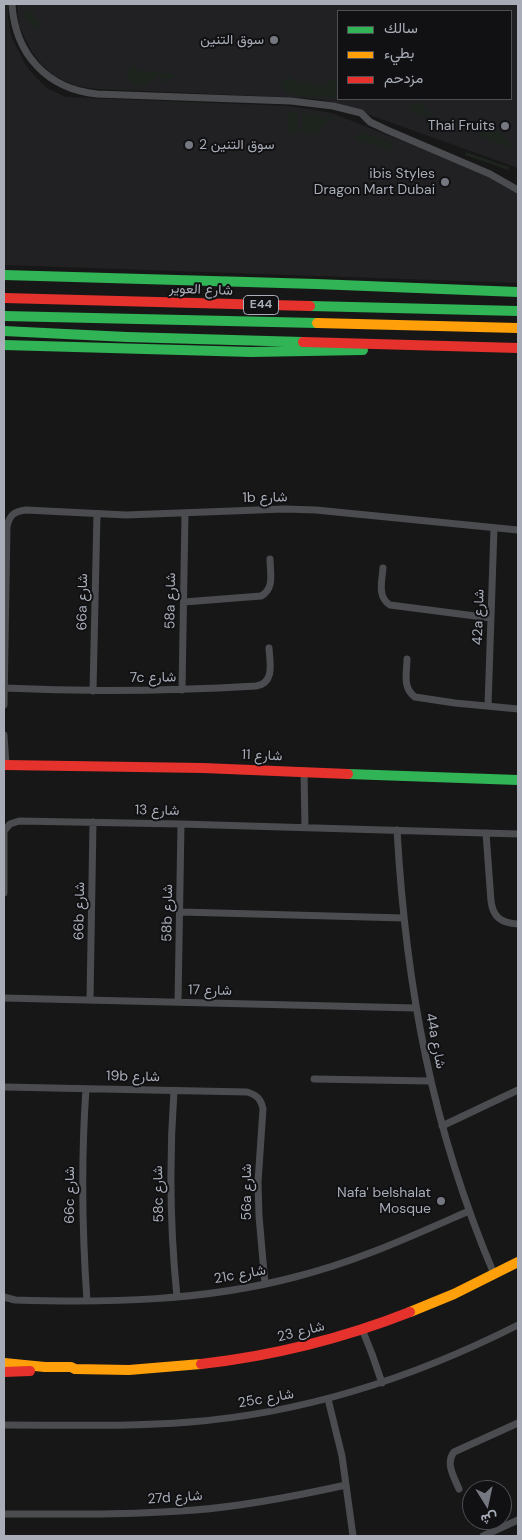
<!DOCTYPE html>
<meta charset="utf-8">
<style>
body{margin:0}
#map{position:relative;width:522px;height:1540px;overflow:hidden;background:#171717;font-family:"DM Sans",Vazirmatn,sans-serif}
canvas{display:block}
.frame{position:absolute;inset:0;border:5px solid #a8adb8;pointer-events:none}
.legend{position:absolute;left:337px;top:10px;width:175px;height:90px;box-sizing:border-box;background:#111113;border:1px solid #4d4f55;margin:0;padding:6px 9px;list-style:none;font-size:15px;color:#a8adb8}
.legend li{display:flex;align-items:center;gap:10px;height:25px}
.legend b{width:25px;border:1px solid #4d4f55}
.north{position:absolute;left:462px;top:1480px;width:50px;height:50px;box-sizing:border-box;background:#111113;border:1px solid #4d4f55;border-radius:50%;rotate:170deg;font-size:14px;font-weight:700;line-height:20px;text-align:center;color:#a8adb8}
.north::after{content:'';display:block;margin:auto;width:18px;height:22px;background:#757880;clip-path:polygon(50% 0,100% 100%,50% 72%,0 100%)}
</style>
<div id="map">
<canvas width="522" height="1540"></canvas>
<div class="frame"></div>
<ul class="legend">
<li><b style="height:6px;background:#30b455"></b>سالك</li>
<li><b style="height:6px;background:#ff9f0a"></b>بطيء</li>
<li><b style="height:6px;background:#e5322d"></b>مزدحم</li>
</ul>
<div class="north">ش</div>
</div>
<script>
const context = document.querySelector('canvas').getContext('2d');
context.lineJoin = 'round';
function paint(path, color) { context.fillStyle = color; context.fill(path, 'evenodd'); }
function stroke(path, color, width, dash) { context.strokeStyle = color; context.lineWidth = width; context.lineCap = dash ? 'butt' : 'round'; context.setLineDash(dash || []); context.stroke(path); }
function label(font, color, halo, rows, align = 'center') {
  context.font = font + ' "DM Sans",Vazirmatn,sans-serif'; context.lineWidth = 4; context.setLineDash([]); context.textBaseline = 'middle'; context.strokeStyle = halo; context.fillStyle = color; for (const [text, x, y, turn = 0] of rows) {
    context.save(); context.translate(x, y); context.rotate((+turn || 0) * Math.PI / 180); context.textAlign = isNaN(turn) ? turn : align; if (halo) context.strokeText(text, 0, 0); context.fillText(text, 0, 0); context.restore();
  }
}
paint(new Path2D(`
 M4 4H8V16L11 36 25 64 32 73 47 88 66 97 290 106 332 113 518 187V283L4 265Z
 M17 4H518V168L336 103 322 100 305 98 97 89 76 86 54 76 42 65 32 52 19 26ZM338 11H511V99H338Z`), '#212123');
paint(new Path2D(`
 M29 10H32L35 13 33 15 37 20 40 19 43 23 35 30 21 13Z
 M134 65 142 74V71L174 74 175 75 167 83H165L162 77 155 76V81L152 82 147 78 146 81 149 83 147 86 144 84 141 87 139 84 136 86 125 73Z
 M338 75V90L335 99 329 97 296 96 295 92H287L279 83 289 76 295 83 325 85Z
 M418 101 435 119 408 110Z
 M288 112H298L297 132H287Z
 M302 113 331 117 332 119 323 125 318 133 302 132Z
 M492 123 513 147 512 148 478 135Z
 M360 131 394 145 391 150 354 140Z
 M466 152 509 167 508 170 465 155Z`), '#1d241e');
stroke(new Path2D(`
 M12 4C15 54 47 89 97 94L291 101 333 106 361 113 370 122 387 130 490 174 518 190
 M383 568C382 581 377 597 390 605L491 618
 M184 602 261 596C275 589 270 572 270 559
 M407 659C407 672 402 688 415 697L455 703 518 709
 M4 688C88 692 172 691 256 686 275 683 270 663 269 648
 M182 690 185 514
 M93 691 97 514
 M4 705 7 527C9 515 15 511 26 510L126 515 284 509 316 510 518 530
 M488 706 494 528
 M4 735 6 765
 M304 771 305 827
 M397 830C406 988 432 1128 494 1274
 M486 833 491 901C493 918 502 923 518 924
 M4 893V831L10 824 19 821 181 824 518 834
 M181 912 404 918
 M4 998 415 1008
 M90 1000 93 822
 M178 1002 181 824
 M314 1079 430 1081
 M4 1087 247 1092C257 1095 261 1099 263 1109L258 1182 259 1216 265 1284
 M86 1089C81 1160 82 1230 87 1301
 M174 1091C169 1160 170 1228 177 1297
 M442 1126 518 1090
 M4 1297 15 1300C109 1303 204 1301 295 1277 356 1262 412 1236 469 1211
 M362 1329 372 1354 382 1383
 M328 1399 342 1456 353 1536
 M4 1425C66 1425 128 1427 190 1422 306 1413 415 1377 518 1325
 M459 1489C454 1477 445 1463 454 1452L518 1423
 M4 1514C68 1514 131 1515 195 1510 246 1506 296 1496 346 1485
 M483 1536 518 1520`), '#4b4c50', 7);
stroke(new Path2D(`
 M4 275 316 284 518 292
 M310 306 518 311
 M4 316 317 323
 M4 331 127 337 303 342
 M4 345 251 352 363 350
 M348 774 518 780`), '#30b455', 10);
stroke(new Path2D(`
 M317 323 518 328
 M410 1312 454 1294 518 1262
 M4 1363 45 1367H71L75 1369 129 1370 201 1364`), '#ff9f0a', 10);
stroke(new Path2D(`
 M4 298 310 306
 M303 342 518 348
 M4 765 203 768 348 774
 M201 1364C272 1356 344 1338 410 1312
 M4 1372 30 1371`), '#e5322d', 10);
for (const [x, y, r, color] of [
 [274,40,5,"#757880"],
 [505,126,5,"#757880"],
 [189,145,5,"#757880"],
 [445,182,5,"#757880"],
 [441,1201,5,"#757880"]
]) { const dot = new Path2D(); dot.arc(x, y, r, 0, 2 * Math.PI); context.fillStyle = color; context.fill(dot); stroke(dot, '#111113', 2); }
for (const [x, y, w] of [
 [261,305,35]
]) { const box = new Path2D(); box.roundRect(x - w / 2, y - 9.5, w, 19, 4); context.fillStyle = '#111113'; context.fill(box); stroke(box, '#a8adb8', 1); }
label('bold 12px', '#a8adb8', null, [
 ["E44",261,305]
]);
label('14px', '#a8adb8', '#111113', [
 ["سوق التنين",264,40],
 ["Thai Fruits",495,126],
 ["سوق التنين 2",199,145,"left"],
 ["ibis Styles",435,174],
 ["Dragon Mart Dubai",435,190],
 ["Nafa' belshalat",431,1193],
 ["Mosque",431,1209]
], 'right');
label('14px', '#a8adb8', '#111113', [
 ["شارع العوير",201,290,2],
 ["1b شارع",265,498,-1],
 ["58a شارع",171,601,-89],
 ["66a شارع",83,602,-89],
 ["42a شارع",479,617,-88],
 ["7c شارع",153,678,-1],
 ["شارع 11",262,756,2],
 ["شارع 13",157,811,1],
 ["66b شارع",80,911,-89],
 ["58b شارع",168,913,-89],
 ["شارع 17",210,991,1],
 ["44a شارع",435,1041,79],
 ["19b شارع",133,1077,1],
 ["56a شارع",247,1192,-90],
 ["58c شارع",159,1194,-91],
 ["66c شارع",70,1195,-90],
 ["21c شارع",240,1275,-10],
 ["شارع 23",301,1332,-14],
 ["25c شارع",266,1399,-10],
 ["27d شارع",175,1498,-4]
]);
</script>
